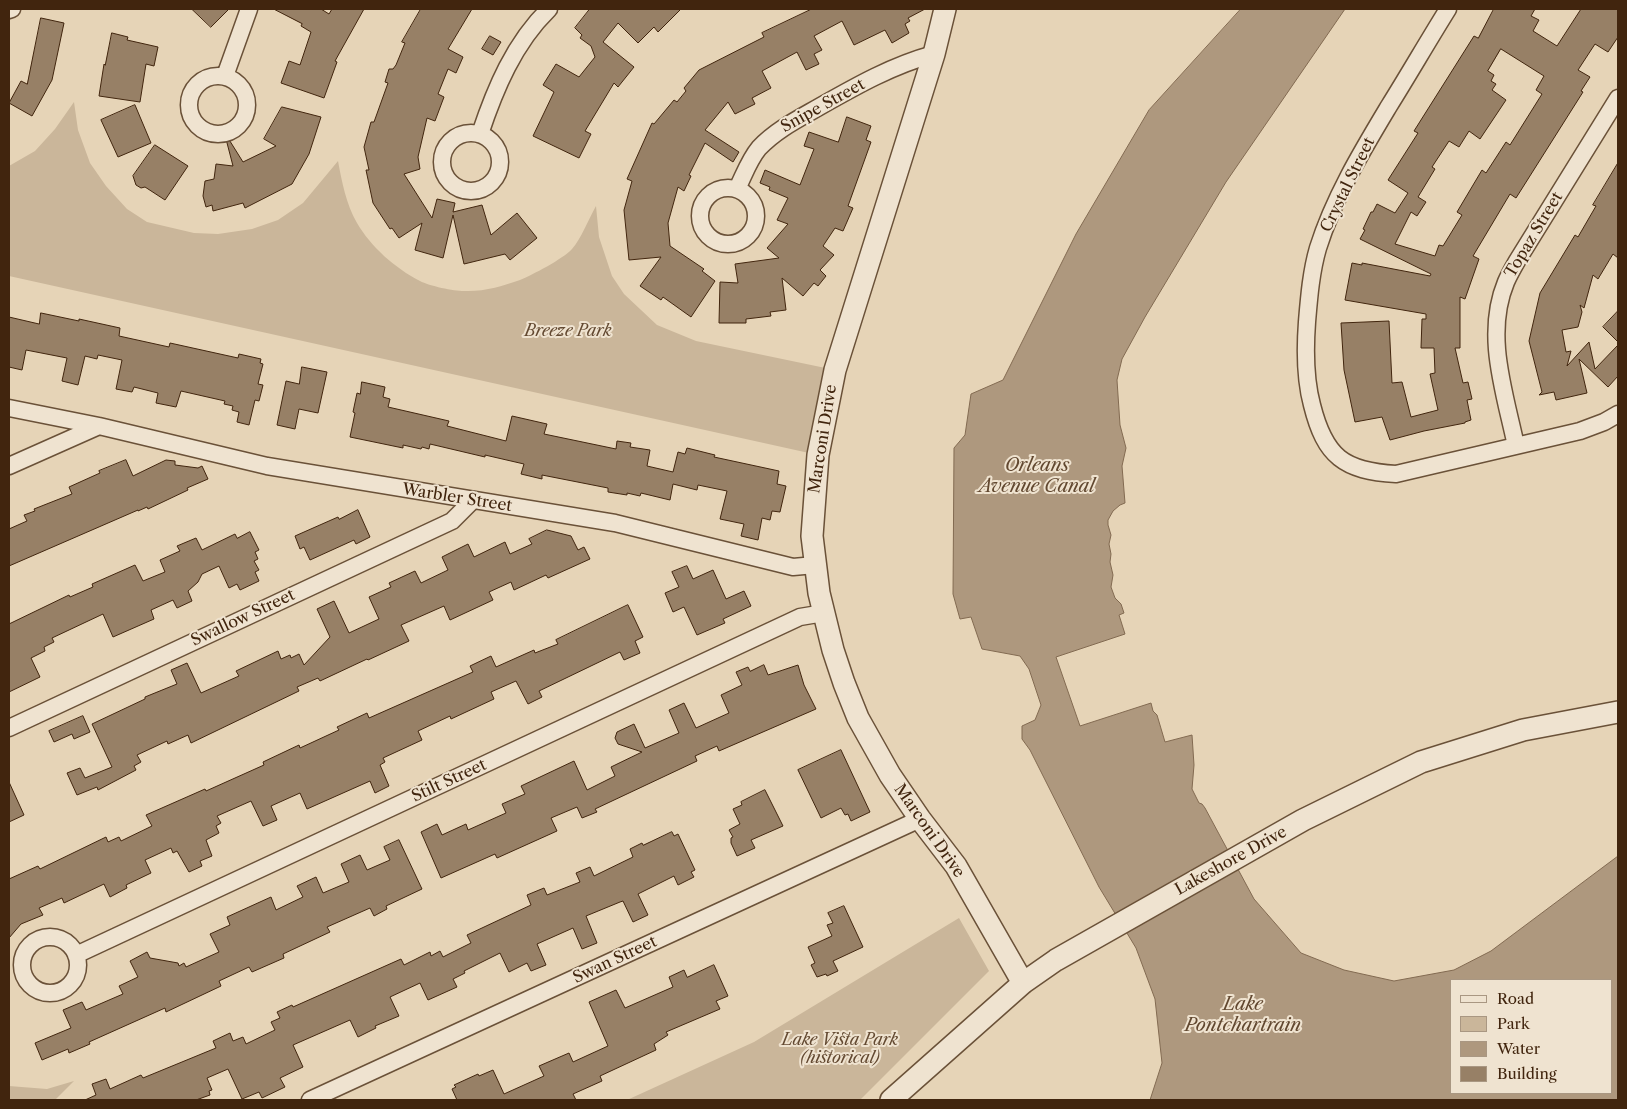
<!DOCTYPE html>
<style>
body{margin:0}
#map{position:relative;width:1627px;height:1109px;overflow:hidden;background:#e6d4b7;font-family:"Libre Caslon Text",serif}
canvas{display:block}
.frame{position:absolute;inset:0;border:10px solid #41250e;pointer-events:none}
.legend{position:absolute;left:1450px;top:979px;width:162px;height:115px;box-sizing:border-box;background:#efe3d0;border:1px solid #a99782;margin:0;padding:6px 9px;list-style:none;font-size:15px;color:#41250e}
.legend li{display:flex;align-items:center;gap:10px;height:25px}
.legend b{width:25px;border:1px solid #a99782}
</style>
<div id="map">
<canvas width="1627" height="1109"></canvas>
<div class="frame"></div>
<ul class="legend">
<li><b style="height:6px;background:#efe3d0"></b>Road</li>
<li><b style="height:14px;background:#cab69a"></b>Park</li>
<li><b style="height:14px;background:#ae987e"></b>Water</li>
<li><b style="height:14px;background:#978066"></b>Building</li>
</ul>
</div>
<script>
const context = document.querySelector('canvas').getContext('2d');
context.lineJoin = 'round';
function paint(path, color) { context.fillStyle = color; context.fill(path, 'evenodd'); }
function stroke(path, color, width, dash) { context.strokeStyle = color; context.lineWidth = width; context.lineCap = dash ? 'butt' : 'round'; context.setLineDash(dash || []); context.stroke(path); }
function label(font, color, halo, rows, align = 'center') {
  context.font = font + ' "Libre Caslon Text",serif'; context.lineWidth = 4; context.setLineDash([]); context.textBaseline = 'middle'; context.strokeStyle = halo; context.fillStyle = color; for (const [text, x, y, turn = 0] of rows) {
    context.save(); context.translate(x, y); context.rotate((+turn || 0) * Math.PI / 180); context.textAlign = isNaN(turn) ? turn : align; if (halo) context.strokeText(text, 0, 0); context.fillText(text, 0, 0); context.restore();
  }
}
paint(new Path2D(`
 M74 102 78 130 90 163 106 186 127 209 147 222 194 233 218 234 252 229 278 220 303 203 338 161C342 182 346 204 357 223 371 247 395 268 420 281 429 286 454 291 464 291 483 292 503 286 520 280 532 275 563 259 572 249 581 239 589 218 596 206L599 237 612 276 624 294 657 325 696 341 835 370 818 455 9 276V166L35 151 55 129Z
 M959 918 989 971 860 1100H627L754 1042Z
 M74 1081 55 1100H9V1086L47 1089Z`), '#cab69a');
const water = new Path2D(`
 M1241 9H1345L1226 182 1145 317 1122 359 1117 380 1120 425 1126 448 1122 466 1125 503 1120 505 1113 511 1108 520V525L1111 535 1109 544 1111 554 1110 562 1113 575 1111 587 1115 598 1121 604 1124 613 1119 615 1125 634 1056 657 1080 726 1151 703 1153 711 1157 715 1165 742 1192 735 1194 765 1192 789 1199 803 1202 804 1205 808 1254 899 1301 953 1344 970 1394 981 1454 970 1491 951 1618 856V1100H1150L1162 1063 1155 999 1136 948 1099 887 1030 750 1022 739V726L1035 720 1041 705 1029 669 1020 656 982 649 971 617 960 619 953 594 954 448 965 435 971 394 1003 380 1076 234 1149 110ZM1451 980H1611V1093H1451Z`);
paint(water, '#ae987e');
stroke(water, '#826a51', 1);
const building = new Path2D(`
 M192 9H229L211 27Z
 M274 9H321L329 14 332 9H364L335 61 337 62 324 98 281 83 289 61 300 65 311 32 301 26 302 24Z
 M421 9H472L448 49 463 57 456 73 448 69 438 94 444 97 435 121 427 118 418 157 420 169 404 174 432 218 437 199 455 203 453 212 482 205 491 235 517 213 537 238 510 260 505 254 464 264 453 215 443 258 415 250 422 223 399 238 392 228 390 229 373 203 366 170H369L364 147 371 122H374L388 83 385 82 389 69H393L396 65 405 43 402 42Z
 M590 9H681L658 32 654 27 638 43 618 23 603 42 634 67 618 87 614 83 585 131 591 134 579 158 533 136 554 92 543 85 556 64 579 77 595 57 591 46 580 38 582 35 575 28Z
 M812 9H925L908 18 910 21 905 24 909 33 892 43 885 30 854 45 842 21 814 36 822 50 814 54 819 64 806 70 797 52 762 71 771 88 752 98 755 104 735 114 728 102 705 130 739 152 733 162 705 143 689 175 691 176 684 191 678 187 668 223 670 246 704 269 702 271 715 281 691 317 663 297 661 300 640 286 661 257 629 260 624 210 632 181 627 179 652 123 654 124 674 100 677 102 686 91 684 88 699 70 764 37 762 33Z
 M1494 9H1535L1531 16 1539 20 1533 31 1557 46 1581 9H1618V37L1608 52 1595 44 1578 70 1590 77 1581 91 1583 92 1516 198 1510 194 1473 256 1479 259 1465 299 1460 297V348H1455L1463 383 1468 382 1472 399 1467 400 1471 420 1465 422V423L1424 431 1390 440 1382 417 1355 422 1344 370 1341 323 1389 321 1392 383 1402 382 1411 417 1438 410 1430 374 1435 373 1434 348H1421L1422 319H1426V314L1345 300 1352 263 1362 265V263L1430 276 1431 274 1360 239 1365 230 1363 229 1371 212H1373L1377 204 1395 213 1408 193 1388 180 1418 133 1414 131 1474 36 1478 38ZM1501 49 1544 76 1536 90 1542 94 1510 145 1506 142 1486 173 1482 170 1457 212 1462 215 1443 246 1439 245 1435 256 1395 244 1411 212 1417 216 1426 202 1418 197 1435 169 1432 167 1449 141 1459 147 1469 131 1480 139 1506 100 1492 90 1496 84 1491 81 1494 75 1488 71Z
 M41 18 64 23 52 80 32 116 9 103 21 81 27 84Z
 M112 33 128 37 127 40 158 47 154 66 146 64 140 102 99 96 104 64 105 65Z
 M490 36 501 42 493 55 482 49Z
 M135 105 151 143 118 157 101 120Z
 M282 107 321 117 309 154 292 184 245 208 243 203 213 211 212 205 206 207 203 196 205 181 214 179 216 164 233 166 226 139 228 138 243 162 276 146 264 139Z
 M847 117 871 126 866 140 871 142 848 206 853 208 843 231 835 228 823 246 834 255 820 270 826 276 818 286 814 283 803 296 782 278 786 310 770 312 771 316 746 319V323H719L720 282 738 283 735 264 779 258 767 248 788 224 777 220 788 198 769 190 770 187 760 183 765 170 800 185 814 149 804 146 809 132 838 142Z
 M155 145 188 166 165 200 145 187 141 188 136 185 133 176Z
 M1618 163V258L1613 254 1598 279 1593 275 1584 308 1580 305 1582 312 1578 327 1562 330 1566 352 1571 351 1567 366 1589 342 1595 369 1618 345V376L1608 387 1579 359 1587 393 1556 400 1554 392 1539 395 1542 392 1529 341 1540 293 1575 235 1578 237 1596 206 1593 205Z
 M1618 311V342L1603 327Z
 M41 313 79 321V319L120 328 119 336 169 347 170 343 238 358 239 354 261 359 260 363 263 364 258 384 263 385 259 401 255 400 249 425 237 422 239 412 232 410 233 406 224 404 225 401 181 391 176 407 156 403 158 393 134 387 132 392 116 389 122 360 98 355 97 359 85 356 78 385 62 381 67 358 26 350 22 370 9 367V317L39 324Z
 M302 367 327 372 318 413 299 409 295 429 277 425 286 381 299 384Z
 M362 382 385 387 383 397 390 399 388 407 449 421 447 426 506 441 512 416 547 424 544 434 616 449 617 441 631 443 630 447 650 450 647 466 673 472 678 452 685 454 687 448 715 455 714 457 779 471 777 484 786 486 780 512 772 511 770 520 762 518 758 540 741 536 744 524 720 519 727 491 698 485 697 490 673 484 670 500 641 493 640 496 627 493V495L608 492V488L542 475V479L521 474 524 464 485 455V457L430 444 429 449 422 447 421 449 403 445V448L350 437 355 413 353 412 357 393 360 394Z
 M126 460 133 476 166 460 175 461V465L198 468 202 466 208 479 187 488 188 490 148 509 147 507 138 511V510L9 566V529L27 521 24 515 35 511 34 509 72 494 69 487 100 473 99 471Z
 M358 510 370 537 356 544 354 540 310 560 304 547 300 549 295 536 338 517 339 519Z
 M547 530 571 536 578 550 584 547 590 559 548 578 546 575 514 590 511 582 489 592 493 600 450 620 444 606 401 625 409 641 368 660 367 659 320 681 318 678 297 687 299 691 191 743 188 735 168 744 167 741 137 755 141 762 134 766 136 770 98 790 97 787 77 795 67 773 80 768 85 778 112 767 92 724 145 699V697L177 684 171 670 187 663 201 693 239 676 236 671 278 651 281 659 290 655 291 658 299 654 304 665 330 637 317 609 334 601 349 633 379 619 369 597 391 587 389 583 415 571 421 583 448 570 442 557 468 544 474 557 505 542 510 554 532 544 529 539Z
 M250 532 259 550 255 552 258 559 254 561 259 570 255 572 259 581 240 590 237 584 229 588 219 566 202 574 198 582 188 591 192 601 177 608 173 600 151 610 154 619 113 637 103 614 52 638 54 642 44 647 45 651 31 658 40 677 9 692V624L69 595 70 597 93 587 92 584 135 565 143 581 165 572 160 560 180 551 177 546 196 538 202 550 235 534 237 538Z
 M687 566 693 579 713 570 726 599 744 591 751 606 723 619 725 623 697 635 684 607 673 612 665 593 679 587 672 572Z
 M628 605 643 637 635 641 640 653 624 660 620 652 539 691 542 697 528 704 516 681 491 692 494 699 451 719 450 716 418 731 422 740 383 758 385 762 380 765 389 786 375 793 370 781 307 809 300 793 271 806 277 820 263 826 251 801 217 816 221 823 216 826 219 833 206 840 212 856 200 861 202 866 189 872 177 851 173 853 171 848 145 860 151 873 126 885 127 888 110 897 104 884 64 903 62 898 39 908 43 915 21 924 9 938V879L38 866 40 869 106 837 108 842 119 837 121 841 152 826 146 815 205 789 206 791 264 765 263 762 299 745 300 748 339 730 337 727 367 713 369 718 473 672 470 666 491 656 496 667 534 650 535 653 558 644 556 640Z
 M764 665 768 675 798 665 804 685 816 709 719 751 717 746 695 756 697 761 595 809 597 812 582 818 577 807 551 818 557 831 497 858 495 854 441 878 421 832 437 824 442 835 466 824 468 830 506 813 502 804 525 794 521 786 574 761 587 790 615 776 611 767 642 752 618 744 615 738 617 732 634 724 645 748 679 733 669 710 684 703 696 728 729 713 721 695 742 685 736 672 748 667 750 671Z
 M83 716 90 732 74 739 72 734 54 742 49 731Z
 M841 750 870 812 851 821 848 814 845 815 841 808 821 818 798 770Z
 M9 782 24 815 9 822Z
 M765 790 783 826 751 840 755 848 737 856 731 843V838L733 837 729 830 740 824 733 809 742 805 741 802Z
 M672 832 674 836 678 834 695 870 691 872 694 877 678 885 674 876 638 894 648 915 633 922 623 901 620 902 586 916 597 943 582 949 573 928 537 944 546 965 531 971 527 963 509 972 500 953 464 971 465 973 453 979 457 987 428 1000 420 983 390 997 399 1016 375 1026 376 1028 358 1037 350 1020 293 1045 303 1067 280 1078 285 1087 262 1098 259 1092 242 1099 228 1069 207 1078 212 1090 209 1091 210 1095 196 1100H85L96 1095 92 1084 106 1079 110 1089 141 1075 143 1078 216 1048 213 1041 230 1033 233 1041 243 1037 246 1044 275 1030 271 1022 280 1018 277 1012 292 1005 293 1007 401 959 404 965 430 952 431 956 440 951 443 957 471 943 467 935 531 905 527 895 544 888 547 895 580 882 576 873 590 867 594 876 633 857 630 849 642 843 643 845Z
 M399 840 422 889 386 906 387 909 374 916 370 908 327 927 330 932 283 954 284 958 252 972 249 967 219 981 221 986 166 1012 165 1008 89 1042 90 1044 69 1053 68 1049 42 1060 35 1043 71 1028 63 1010 82 1002 86 1010 123 994 119 986 138 977 130 961 147 952 150 958 178 963 179 966 184 963 186 967 219 952 210 934 230 925 227 917 271 897 276 910 303 897 297 886 316 877 323 893 349 882 341 864 360 855 367 870 390 860 384 847Z
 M844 906 863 947 833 961 838 971 827 976 826 974 817 977 811 965 815 963 808 947 832 936 827 925 833 923 828 913Z
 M714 965 728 996 716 1001 720 1009 666 1032 668 1035 654 1044 656 1050 600 1076 602 1081 573 1094 576 1100H457L452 1089 456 1087 454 1085 478 1074 479 1076 493 1070 504 1094 544 1076 539 1066 569 1053 573 1062 608 1046 589 1002 616 990 625 1008 673 987 669 977 684 970 687 977Z`);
paint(building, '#978066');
stroke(building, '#41250e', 1);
const minor = new Path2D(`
 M1448 9C1428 41 1409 74 1389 106 1362 151 1334 197 1318 248 1311 272 1309 298 1307 322 1305 349 1305 379 1312 405 1325 457 1344 471 1396 474L1580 431 1604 422 1618 414
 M9 10 12 9
 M189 105a29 29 0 1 1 58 0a29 29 0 1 1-58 0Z
 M225 76 249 9
 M442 162a29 29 0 1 1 58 0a29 29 0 1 1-58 0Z
 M480 134C495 89 514 43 549 9
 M700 216a28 28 0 1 1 56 0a28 28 0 1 1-56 0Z
 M737 189C744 175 749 160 759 148 776 130 798 119 819 107 856 86 893 65 934 54
 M9 408 99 426 267 466 615 523 793 567 815 565
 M1516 446C1505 393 1484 335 1506 282 1509 275 1513 268 1517 261L1618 98
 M9 466 99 426
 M9 728 452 521 473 500
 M22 965a28 28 0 1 1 56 0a28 28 0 1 1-56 0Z
 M76 955 800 617 824 613
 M310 1100 920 819`);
const tertiary = new Path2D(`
 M945 9 934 54 835 370 818 455 812 536 819 593 833 650 844 683 858 718 890 775 920 819 956 866 1023 983
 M891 1100 1023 983 1056 960 1303 820 1421 762 1523 730 1618 712`);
stroke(minor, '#6a5138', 19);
stroke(tertiary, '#6a5138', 24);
stroke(minor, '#efe3d0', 16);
stroke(tertiary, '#efe3d0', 21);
label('16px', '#41250e', '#efe3d0', [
 ["Snipe Street",823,106,-29],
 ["Crystal Street",1348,185,-64],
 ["Topaz Street",1534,235,-59],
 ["Marconi Drive",823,439,-81],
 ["Warbler Street",457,498,9],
 ["Swallow Street",243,618,-25],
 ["Stilt Street",449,781,-25],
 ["Marconi Drive",929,831,55],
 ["Lakeshore Drive",1231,861,-29],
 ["Swan Street",615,960,-25]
]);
label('italic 16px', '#634931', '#efe3d0', [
 ["Breeze Park",568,331],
 ["Lake Vista Park",840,1040],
 ["(historical)",840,1058]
]);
label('italic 18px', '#624830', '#efe3d0', [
 ["Orleans",1037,466],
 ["Avenue Canal",1037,487],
 ["Lake",1243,1005],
 ["Pontchartrain",1243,1026]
]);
</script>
